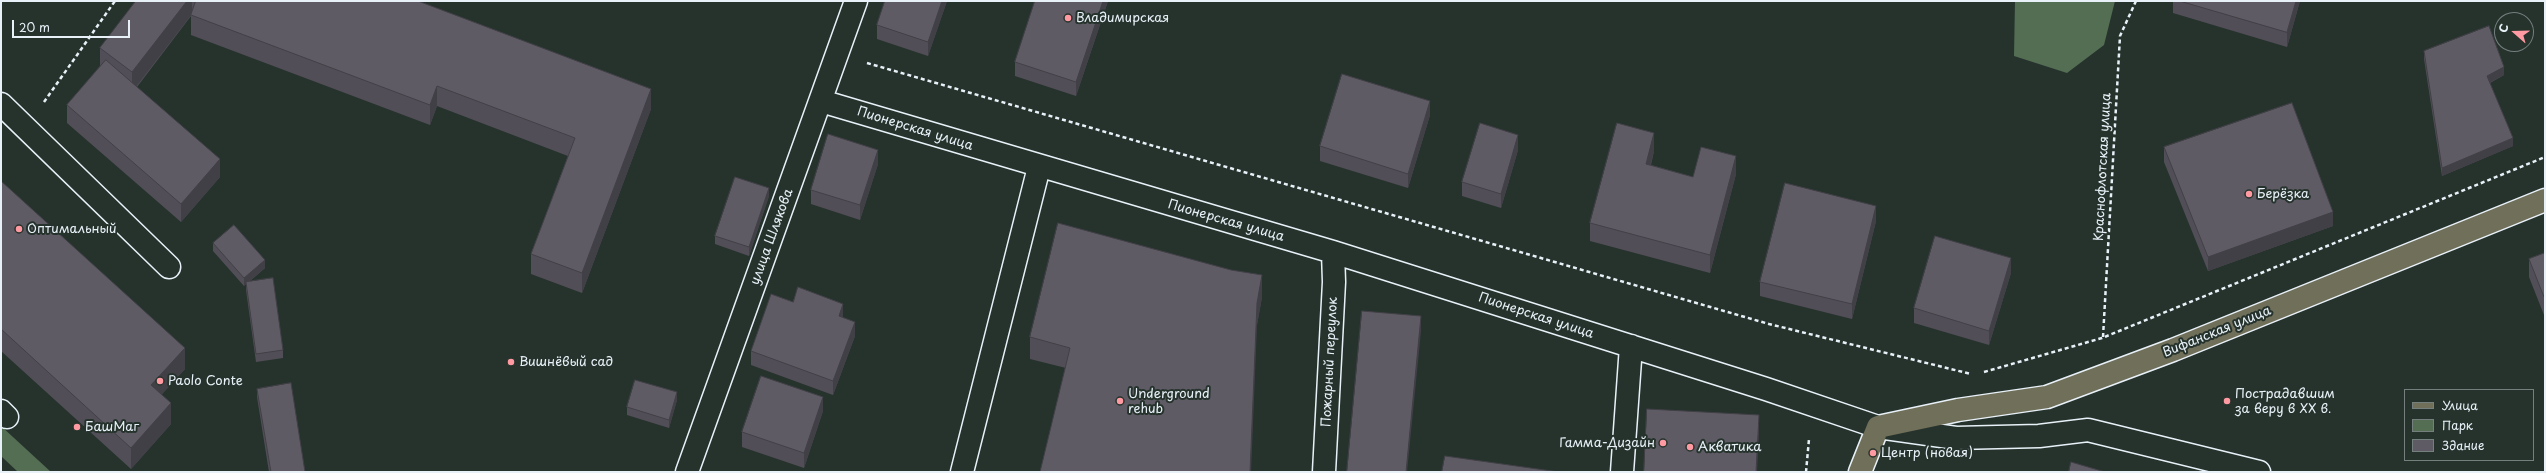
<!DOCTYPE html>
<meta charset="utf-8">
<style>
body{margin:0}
#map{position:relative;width:2546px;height:473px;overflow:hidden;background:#26332d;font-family:"Playpen Sans",sans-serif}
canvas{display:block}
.frame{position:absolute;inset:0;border:2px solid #e8f1f8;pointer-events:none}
.legend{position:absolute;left:2404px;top:389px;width:130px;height:72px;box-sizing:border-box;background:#26332d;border:1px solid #747f7e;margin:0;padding:5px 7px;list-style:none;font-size:12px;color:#e8f1f8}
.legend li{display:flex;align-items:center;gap:8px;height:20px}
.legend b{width:20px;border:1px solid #747f7e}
.north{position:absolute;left:2494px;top:12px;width:40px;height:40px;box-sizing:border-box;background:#26332d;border:1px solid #747f7e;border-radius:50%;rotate:290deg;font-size:11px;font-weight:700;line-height:16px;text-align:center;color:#e8f1f8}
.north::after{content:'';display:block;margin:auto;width:14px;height:18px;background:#ff9aa2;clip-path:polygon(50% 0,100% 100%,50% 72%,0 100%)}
.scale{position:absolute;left:12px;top:20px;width:118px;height:18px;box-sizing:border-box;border:2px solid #e8f1f8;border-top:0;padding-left:5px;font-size:12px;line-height:14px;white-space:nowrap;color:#e8f1f8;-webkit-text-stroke:3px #26332d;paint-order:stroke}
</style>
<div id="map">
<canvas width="2546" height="473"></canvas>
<div class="frame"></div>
<ul class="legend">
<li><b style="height:5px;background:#706f59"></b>Улица</li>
<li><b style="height:11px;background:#546e54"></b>Парк</li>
<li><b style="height:11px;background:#5f5b65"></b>Здание</li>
</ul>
<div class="north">С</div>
<div class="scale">20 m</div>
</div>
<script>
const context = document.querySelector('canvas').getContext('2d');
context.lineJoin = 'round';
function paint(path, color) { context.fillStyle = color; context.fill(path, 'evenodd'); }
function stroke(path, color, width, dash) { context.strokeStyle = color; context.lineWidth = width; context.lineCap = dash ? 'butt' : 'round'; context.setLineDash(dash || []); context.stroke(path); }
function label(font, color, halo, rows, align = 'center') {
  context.font = font + ' "Playpen Sans",sans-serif'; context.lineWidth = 4; context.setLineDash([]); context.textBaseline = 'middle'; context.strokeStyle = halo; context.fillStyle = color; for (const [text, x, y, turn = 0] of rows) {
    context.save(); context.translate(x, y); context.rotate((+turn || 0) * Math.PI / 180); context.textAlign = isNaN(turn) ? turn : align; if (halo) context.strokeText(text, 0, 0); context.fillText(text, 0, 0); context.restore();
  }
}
paint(new Path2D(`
 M2015 1H2115L2104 45 2067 73 2014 56Z
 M1 426 51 472H18L1 456Z`), '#546e54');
const minor = new Path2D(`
 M821 101 1333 252 1766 389 1878 427 1956 438 2039 436 2088 430 2259 472
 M1 104 169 267
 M1 411 7 417
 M687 472 856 1
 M962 472 1039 167
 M1324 472 1334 282 1333 252
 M1622 472 1631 346`);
const major = new Path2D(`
 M1860 472 1878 427 1958 410 2047 397 2173 350 2545 200`);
stroke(minor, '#e8f1f8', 25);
stroke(major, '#e8f1f8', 25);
stroke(new Path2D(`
 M867 63 1769 324 1971 374
 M44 102 115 1
 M2103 337 2120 36 2136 1
 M1984 372 2102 338 2545 157
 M1806 472 1809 439`), '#e8f1f8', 2.5, [4, 3]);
stroke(minor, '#26332d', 22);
stroke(major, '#706f59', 22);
paint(new Path2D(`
 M136 1H418L651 109 582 293 531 274V254L568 156 437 106 430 125 191 35V16L137 87 220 177 181 222 67 123V105L100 66V48Z
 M885 1H947L928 56 877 39V25Z
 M1035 1H1108L1076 96 1015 76V62Z
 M2173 1H2300L2287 47 2173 13Z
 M2424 51 2504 75 2490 83 2513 146 2442 176 2424 59Z
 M1430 115 1408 188 1320 161V146Z
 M2164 147 2333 226 2208 271 2164 162Z
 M1518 150 1501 208 1462 196V182Z
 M1654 151 1651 165 1693 177 1736 174 1710 273 1590 241V223Z
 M878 164 860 220 811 204V190Z
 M1 181 185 369 162 394 171 424 131 469 1 351Z
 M769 196 749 256 715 244V236Z
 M1876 221 1852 319 1760 296V282Z
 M213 243 265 268 250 281 283 350V358L256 362 246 290V284L244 286 213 251Z
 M2545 253 2544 315 2529 277V259Z
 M2011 273 1989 345 1914 323V308Z
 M1262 297 1257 325 1066 368 1030 359V337Z
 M793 302 843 318 855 336 833 395 751 365V351Z
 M257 389 305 472H269L257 397Z
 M677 400 669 428 627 415V407Z
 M823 411 804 468 742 447V432Z`), '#524e57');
paint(new Path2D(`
 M187 1H192V14L132 92V72Z
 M942 1H947L928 56V42Z
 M1103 1H1108L1076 96V82Z
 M2296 1H2300L2287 47V32Z
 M2504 67V75L2487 84V76Z
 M437 86V106L430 125V105Z
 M651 89V109L582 293V273Z
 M1430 101V115L1408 188V174Z
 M1654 133V151L1646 182V164Z
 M1518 135V150L1501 208V194Z
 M2513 138V146L2442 176V168Z
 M878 150V164L860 220V205Z
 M1736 156V174L1710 273V255Z
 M220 159V177L181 222V204Z
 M769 188V196L749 256V247Z
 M1876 206V221L1852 319V304Z
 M2333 212V226L2208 271V257Z
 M2011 258V273L1989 345V331Z
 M265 260V268L246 284V282V284L244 286V278Z
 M1262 275V297L1257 325 1251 472H1250L1257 303Z
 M2544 297H2545V315H2544Z
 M843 304V318L839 316Z
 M1421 316V331L1407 472H1406Z
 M855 322V336L833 395V381Z
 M185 348V369L151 406V385Z
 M677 392V400L669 428V420Z
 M823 397V411L804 468V453Z
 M171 403V424L131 469V448Z
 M1759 415V433L1757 472H1756Z`), '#424047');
const building = new Path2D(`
 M136 1H187L132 72 100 48Z
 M196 1H418L651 89 582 273 531 254 575 138 437 86 430 105 191 15Z
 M885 1H942L928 42 877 25Z
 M1035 1H1103L1076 82 1015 62Z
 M2180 1H2296L2287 32Z
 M2489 26 2504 67 2487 76 2513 138 2442 168 2424 51Z
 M106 60 220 159 181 204 67 105Z
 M1342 74 1430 101 1408 174 1320 146Z
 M2292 103 2333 212 2208 257 2164 147Z
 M1480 123 1518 135 1501 194 1462 182Z
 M1617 123 1654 133 1646 164 1693 177 1701 147 1736 156 1710 255 1590 223Z
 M828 134 878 150 860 205 811 190Z
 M735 177 769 188 749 247 715 236Z
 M1 181 185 348 151 385 171 403 131 448 1 329Z
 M1785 183 1876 206 1852 304 1760 282Z
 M1058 223 1231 270 1262 275 1257 303 1250 472H1040L1070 348 1030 337Z
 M234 225 265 260 244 278 213 243Z
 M1935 236 2011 258 1989 331 1914 308Z
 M2545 253V297H2544L2529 259Z
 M273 278 283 350 256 354 246 282Z
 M798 287 843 304 839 316 855 322 833 381 751 351 771 294 793 302Z
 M1362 311 1421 316 1406 472H1347Z
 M761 376 823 397 804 453 742 432Z
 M635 380 677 392 669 420 627 407Z
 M291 383 305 472H271L257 389Z
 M1647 409 1759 415 1756 472H1644Z
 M1445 456 1559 472H1442Z
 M2071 462 2105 472H2069Z`);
paint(building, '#5f5b65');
stroke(building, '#424047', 1);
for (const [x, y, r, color] of [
 [1068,18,4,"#ff9aa2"],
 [2249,194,4,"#ff9aa2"],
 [19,229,4,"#ff9aa2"],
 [511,362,4,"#ff9aa2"],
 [160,381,4,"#ff9aa2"],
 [1120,401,4,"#ff9aa2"],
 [2227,401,4,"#ff9aa2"],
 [77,427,4,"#ff9aa2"],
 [1663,443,4,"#ff9aa2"],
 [1690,447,4,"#ff9aa2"],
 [1873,453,4,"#ff9aa2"]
]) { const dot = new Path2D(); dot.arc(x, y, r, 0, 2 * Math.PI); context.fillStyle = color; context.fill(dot); stroke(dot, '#26332d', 1.5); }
label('13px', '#e8f1f8', '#26332d', [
 ["Владимирская",1076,18],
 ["Берёзка",2257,194],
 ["Оптимальный",27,229],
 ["Вишнёвый сад",519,362],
 ["Paolo Conte",168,381],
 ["Underground",1128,394],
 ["rehub",1128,409],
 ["Пострадавшим",2235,394],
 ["за веру в XX в.",2235,409],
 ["БашМаг",85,427],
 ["Гамма-Дизайн",1655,443,"right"],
 ["Акватика",1698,447],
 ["Центр (новая)",1881,453]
], 'left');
label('13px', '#e8f1f8', '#26332d', [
 ["Пионерская улица",915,129,17],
 ["Краснофлотская улица",2103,167,-87],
 ["Пионерская улица",1226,221,16],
 ["улица Шлякова",772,237,-70],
 ["Пионерская улица",1536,316,18],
 ["Вифанская улица",2217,332,-22],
 ["Пожарный переулок",1330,362,-87]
]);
</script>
